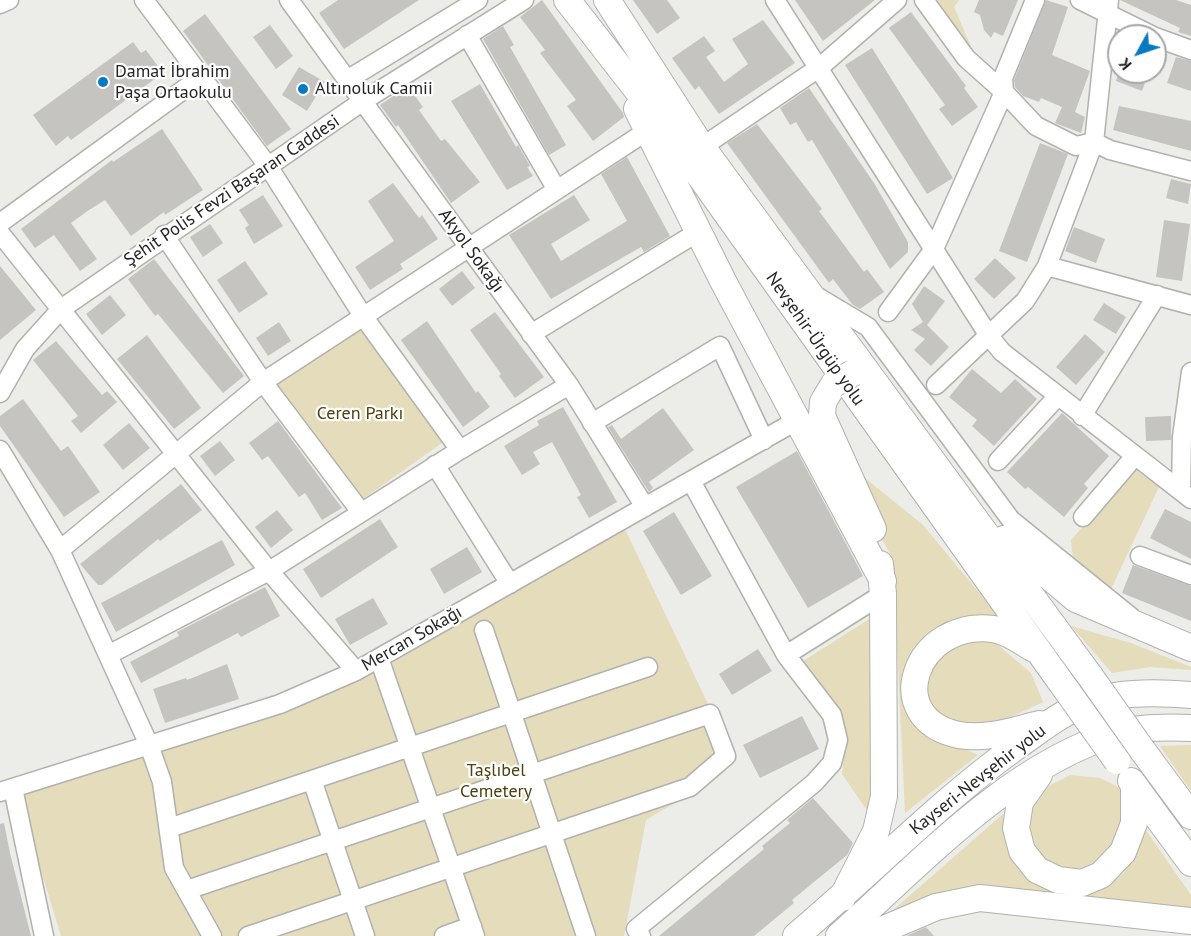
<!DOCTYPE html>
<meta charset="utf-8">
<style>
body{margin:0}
#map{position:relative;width:1191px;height:936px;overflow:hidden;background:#ecece8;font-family:"PT Sans",sans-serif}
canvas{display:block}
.north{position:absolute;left:1107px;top:24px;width:60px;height:60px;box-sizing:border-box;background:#fff;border:2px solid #a7a7a7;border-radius:50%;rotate:230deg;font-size:16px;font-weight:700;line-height:24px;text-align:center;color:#242422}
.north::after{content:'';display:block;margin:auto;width:21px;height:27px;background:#077ac4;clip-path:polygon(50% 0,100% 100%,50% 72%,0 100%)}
</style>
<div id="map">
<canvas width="1191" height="936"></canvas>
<div class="north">K</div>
</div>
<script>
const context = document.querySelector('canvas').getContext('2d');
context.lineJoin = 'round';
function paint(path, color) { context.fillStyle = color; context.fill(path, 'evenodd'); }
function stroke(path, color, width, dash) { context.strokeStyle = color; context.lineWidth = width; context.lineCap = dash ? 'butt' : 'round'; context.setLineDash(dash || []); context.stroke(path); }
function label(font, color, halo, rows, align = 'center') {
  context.font = font + ' "PT Sans",sans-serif'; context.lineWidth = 4.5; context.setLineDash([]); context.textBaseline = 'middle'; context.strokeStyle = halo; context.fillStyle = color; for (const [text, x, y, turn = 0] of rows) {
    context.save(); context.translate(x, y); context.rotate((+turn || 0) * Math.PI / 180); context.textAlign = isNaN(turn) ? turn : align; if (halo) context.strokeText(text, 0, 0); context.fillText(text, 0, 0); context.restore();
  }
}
paint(new Path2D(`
 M935 0H959L954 7 978 63Z
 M359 327 442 443 360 501 277 385Z
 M1134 469 1159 487 1110 591 1073 561 1071 540Z
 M860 474 923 525 1000 618H958L927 635 910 659 907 683 956 745 978 755 905 813 893 560 853 482Z
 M624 527 733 757 691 793 646 820 624 936H61L18 795 285 712 377 672Z
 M879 613 873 819 842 774 845 750 842 722 803 661Z
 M1071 626 1131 643 1191 667V670L1150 667 1112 673Z
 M966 639 992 640 1031 673 1043 702C1026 709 1005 722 987 725 938 732 900 685 945 650 951 645 960 643 966 639Z
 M1191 745V791L1160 746Z
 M1070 775 1100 778 1120 788C1120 799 1123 811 1121 821 1119 833 1113 845 1105 853 1062 898 1004 837 1043 791 1049 784 1062 780 1070 775Z
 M1003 814 1008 853 1030 879 1062 891 1101 890 1123 874 1137 853 1145 829 1191 895V909L974 888 935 894 884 918Z`), '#e4dcba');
paint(new Path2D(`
 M338 0H419L344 49 319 13Z
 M542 0 623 113 624 117 593 141 567 106 576 100 540 53 545 50 520 17Z
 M633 0H667L680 18 657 34Z
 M795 0H875L823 41Z
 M979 0H1018L1003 36 994 32 991 38 984 30 980 15 974 12Z
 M1046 0 1068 7 1052 55 1090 71 1075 112 1085 117 1081 133 1055 123 1062 107 1041 98 1039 102 1023 96 1015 87 1014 80Z
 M1120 0H1176L1191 5V36L1178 32 1180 28Z
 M911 12 966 86 964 88 978 107 952 126 939 109 945 105 889 28Z
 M205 14 291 129 267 146 183 31Z
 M763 20 795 63 719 114 699 86 695 90 672 58 704 36 715 51 706 57 724 82 748 64 732 39Z
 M270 25 293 56 276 69 253 37Z
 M503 26 514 45 510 47 566 145 549 155 483 39Z
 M133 42 141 53 146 50 163 73 71 140 68 136 56 146 33 115Z
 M872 48 953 178 927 194 845 65Z
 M1176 57 1191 61V91L1167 83Z
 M299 67 325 82 307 111 282 95Z
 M1119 72H1149L1142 91 1116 81Z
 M480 84 516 147 518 145 530 166 527 167 533 176 507 190 451 101Z
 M408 86 423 107 419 110 441 141 445 139 480 182 451 203 398 125 396 127 380 105Z
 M809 88 874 183 908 242V252L890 269 812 140 808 142 796 122 790 125 780 108Z
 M1119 106 1191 121V151L1113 130Z
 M757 124 822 209 819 211 864 272 867 269 884 292 860 309 852 304 833 279 829 283 727 143Z
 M162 129 203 190 165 215 164 212 131 236 105 200 89 210 71 223 97 259 80 271 54 235 35 248 21 229 112 160 113 162Z
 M1040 143 1068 154 1027 262 999 251Z
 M627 157 670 236 644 252 641 247 551 299 509 235 574 195 590 220 551 244 561 261 627 221 601 174Z
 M1171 179 1191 184 1188 204 1166 198Z
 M393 183 419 218 422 215 438 239 400 264 403 269 370 290 355 267 394 241 368 201Z
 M263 195 283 226 254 244 245 228 249 225 239 210Z
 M1164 220 1190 224 1182 281 1156 277Z
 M210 224 223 243 203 257 190 237Z
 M1074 227 1105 239 1096 263 1065 251Z
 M995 258 1016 278 994 299 974 279Z
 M154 259 244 376 223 393 158 314 155 316 128 279Z
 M245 261 268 294 239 313 217 280Z
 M0 266 36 310 0 340Z
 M462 271 475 288 452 306 439 289Z
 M924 286 945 301 927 325 949 347 931 366 914 350 925 339 911 330 923 322 912 304Z
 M110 295 126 315 102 335 86 314Z
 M1104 303 1126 317 1116 334 1093 320Z
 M495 312 544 377 515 398 499 376 501 374 470 330Z
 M427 321 476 393 478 391 490 407 463 427 401 340Z
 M279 322 291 341 268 356 256 338Z
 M1085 334 1105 352 1076 385 1056 367Z
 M147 335 201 408 174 429 117 359Z
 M56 341 102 395 107 391 117 402 81 433 71 421 78 416 33 360Z
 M972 369 1001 393 1015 379 1037 399 994 446 972 426 977 420 949 397Z
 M23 399 61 451 68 446 100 492 64 517 0 426V416Z
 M563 407 617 502 589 518 577 497 581 495 552 442 533 452 540 464 522 475 504 446 539 425 537 421Z
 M663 408 694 450 649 482 653 488 649 492 608 427 612 425 621 439Z
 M1062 413 1109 456 1084 484 1088 488 1064 517 1028 487 1025 489 1007 472Z
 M1171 416V440L1146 441 1145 417Z
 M278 421 342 508 322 520 305 493 299 497 268 456 262 460 249 443Z
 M129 423 150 448 123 470 103 445Z
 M220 441 235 460 215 476 200 456Z
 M797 451 863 576 808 608 736 487Z
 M181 484 202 510 160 541 158 539 102 585H98L80 564Z
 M1165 509 1191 522V559L1150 538Z
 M277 510 293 530 271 548 255 527Z
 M674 512 712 576 681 595 643 531Z
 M380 519 398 547 321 598 303 569Z
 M222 540 235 565 116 632 101 603Z
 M467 547 482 572 444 594 430 569Z
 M1133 565 1191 586V621L1122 593Z
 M265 587 280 616 241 637 238 633 141 683 130 662 179 636 177 632Z
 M373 598 388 624 350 645 335 619Z
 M758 649 772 671 732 695 719 674Z
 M227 664 239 699 165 723 153 689 186 678 187 680Z
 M802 716 819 749 760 778 743 745Z
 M813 798 853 843 847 855 792 900 794 903 754 936H659L764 849 762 846 790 823 787 820Z
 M4 823 10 853 31 936H0V824Z
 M926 927 934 936H906Z`), '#c5c4c1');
const minor = new Path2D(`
 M144 0 268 166 363 316 460 450
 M289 0 569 385 645 507
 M775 0 989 336 1002 352 1191 499
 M924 0 966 58 1004 92 1036 126 1076 146 1094 142 1110 150 1191 171
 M1080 0 1153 36
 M0 4 9 0
 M467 35 557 190
 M1155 37 1191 50
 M347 80 478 0
 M702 147 820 67 897 0
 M0 223 201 77
 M0 233 269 571 356 671
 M164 235 263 382 361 512
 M1047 266 1191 305
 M816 296 868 327 1011 520 1131 617
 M888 312 934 249 1004 92 1003 78 1035 0
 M531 334 698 232
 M936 385 1025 301 1047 266 1094 142 1109 0
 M0 393 25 349 61 309 363 101 524 0
 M1082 416 1157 295
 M592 423 720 346 764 440
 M0 450 60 550 149 745 162 782 174 868 212 936
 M998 461 1057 397
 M435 465 510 584
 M1181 491 1182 437 1191 372
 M1083 517 1135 456
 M60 550 263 382 647 131
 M1140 556 1191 575
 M484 630 586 936
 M108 655 269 571 460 450 569 385
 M786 655 883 594
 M379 658 475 936
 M312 780 365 936
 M13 788 44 936
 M0 792 280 704 356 671 796 421
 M169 828 648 667
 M187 890 710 714 726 756 690 787 248 936
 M444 936 472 926
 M641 936 636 929 814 783 832 763 838 740 832 715 786 655 691 481`);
const highway = new Path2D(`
 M567 0 655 113 1060 681
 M607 0 702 147 1090 676
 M637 109 723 281 883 581
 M834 384 823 402 822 416 873 529
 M1004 539 1076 599 1191 648
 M1034 649C1022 642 1008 631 993 629 915 619 880 719 959 735 986 740 1014 730 1040 724
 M1143 751 1191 816
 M1039 775 1020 802 1016 828 1022 851 1037 870 1058 880 1082 883 1101 875 1123 852 1134 823V785
 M1131 781 1191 863
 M842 898 876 831 884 796 883 594 880 564
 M796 936C871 873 938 803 1017 746 1039 731 1062 712 1087 703 1118 691 1158 692 1191 695
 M839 936C920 864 1008 767 1114 734 1138 727 1166 727 1191 728
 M868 936 936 907 980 898 1191 921`);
stroke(minor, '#b1b1ad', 21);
stroke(highway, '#b1b1ad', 28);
stroke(minor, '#fff', 18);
stroke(highway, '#fff', 26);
const highwayBridge = new Path2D(`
 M834 384 853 373
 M1090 676 1143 751
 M1060 681 1117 761`);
stroke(highwayBridge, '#b1b1ad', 28, []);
stroke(highwayBridge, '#fff', 26);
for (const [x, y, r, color] of [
 [103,82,6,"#077ac4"],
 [303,89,6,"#077ac4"]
]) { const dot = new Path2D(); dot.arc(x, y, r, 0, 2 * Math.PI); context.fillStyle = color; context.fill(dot); stroke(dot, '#fff', 2); }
label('18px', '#242422', '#fff', [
 ["Damat İbrahim",115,72],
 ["Paşa Ortaokulu",115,93],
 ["Altınoluk Camii",315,89]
], 'left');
label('18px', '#242422', '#fff', [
 ["Şehit Polis Fevzi Başaran Caddesi",232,191,-34],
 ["Akyol Sokağı",471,251,54],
 ["Nevşehir-Ürgüp yolu",815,339,55],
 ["Mercan Sokağı",412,639,-30],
 ["Kayseri-Nevşehir yolu",978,780,-38]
]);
label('18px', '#4c410e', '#fff', [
 ["Ceren Parkı",360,414],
 ["Taşlıbel",496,771],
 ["Cemetery",496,792]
]);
</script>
